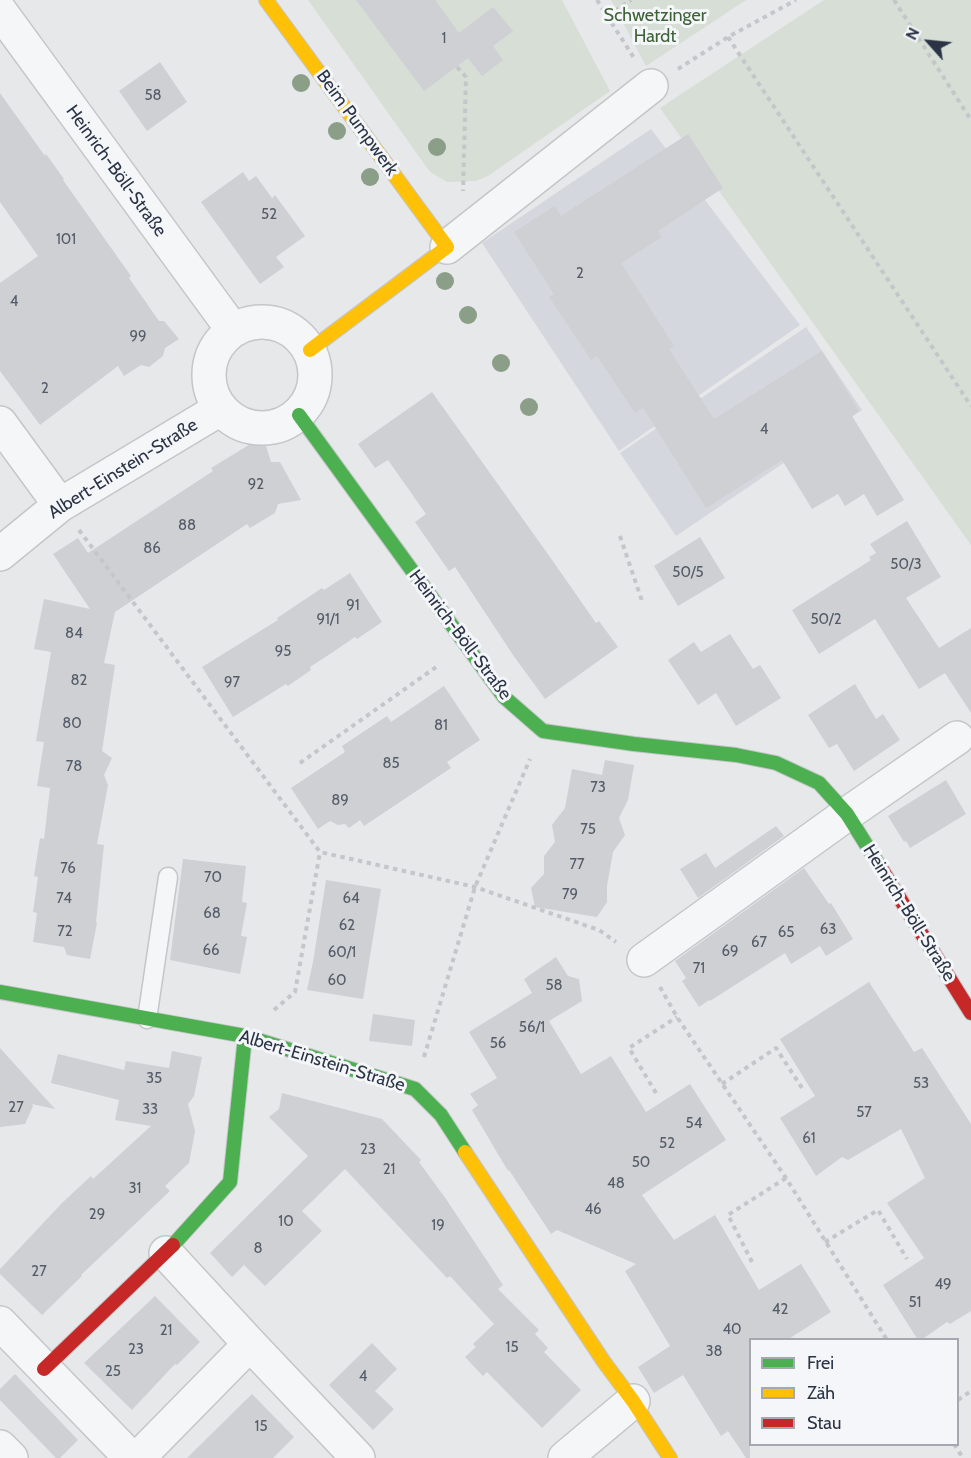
<!DOCTYPE html>
<meta charset="utf-8">
<style>
body{margin:0}
#map{position:relative;width:971px;height:1458px;overflow:hidden;background:#e6e8ea;font-family:Cabin,sans-serif}
canvas{display:block}
.legend{position:absolute;left:749px;top:1338px;width:210px;height:108px;box-sizing:border-box;background:#f4f6f9;border:2px solid #a4a8b1;margin:0;padding:8px 10px;list-style:none;font-size:18px;color:#2b3445}
.legend li{display:flex;align-items:center;gap:12px;height:30px}
.legend b{width:30px;border:2px solid #a4a8b1}
.north{position:absolute;left:899px;top:12px;width:60px;height:60px;-webkit-text-stroke:4px #f4f6f9;paint-order:stroke;rotate:297deg;font-size:16px;font-weight:700;line-height:24px;text-align:center;color:#2b3445}
.north::after{content:'';display:block;margin:auto;width:21px;height:27px;background:#2b3445;clip-path:polygon(50% 0,100% 100%,50% 72%,0 100%)}
</style>
<div id="map">
<canvas width="971" height="1458"></canvas>
<ul class="legend">
<li><b style="height:8px;background:#4caf50"></b>Frei</li>
<li><b style="height:8px;background:#ffc107"></b>Zäh</li>
<li><b style="height:8px;background:#c62828"></b>Stau</li>
</ul>
<div class="north">N</div>
</div>
<script>
const context = document.querySelector('canvas').getContext('2d');
context.lineJoin = 'round';
function paint(path, color) { context.fillStyle = color; context.fill(path, 'evenodd'); }
function stroke(path, color, width, dash) { context.strokeStyle = color; context.lineWidth = width; context.lineCap = dash ? 'butt' : 'round'; context.setLineDash(dash || []); context.stroke(path); }
function label(font, color, halo, rows, align = 'center') {
  context.font = font + ' Cabin,sans-serif'; context.lineWidth = 6; context.setLineDash([]); context.textBaseline = 'middle'; context.strokeStyle = halo; context.fillStyle = color; for (const [text, x, y, turn = 0] of rows) {
    context.save(); context.translate(x, y); context.rotate((+turn || 0) * Math.PI / 180); context.textAlign = isNaN(turn) ? turn : align; if (halo) context.strokeText(text, 0, 0); context.fillText(text, 0, 0); context.restore();
  }
}
paint(new Path2D(`
 M651 129 800 325 619 451 482 243Z
 M806 327 862 410 676 536 620 453Z`), '#d4d7dd');
paint(new Path2D(`
 M308 0H562L610 91 488 176 476 181 447 182 430 172Z
 M611 0H746L646 66Z
 M824 0H971V545L660 108Z`), '#d6ded6');
paint(new Path2D(`
 M356 0H435L459 33 493 7 513 31 493 46 503 60 482 76 468 58 424 91Z
 M160 62 187 102 147 131 119 91Z
 M0 93 45 156 46 154 64 179 63 180 131 276 129 278 159 321H164L179 339 165 348 163 356 149 367 141 365 124 376 118 366 40 425 0 371V283L38 256 0 202Z
 M688 134 723 188 658 231 662 237 621 263 674 346 669 349 714 419 822 351 859 411 852 416 904 500 877 516 864 494 845 506 838 494 812 509 782 460 706 508 643 408 635 413 597 356 591 360 549 297 554 294 514 232 555 206 561 216Z
 M243 172 249 181 256 176 272 198 275 195 305 236 276 257 284 267 260 284 201 202Z
 M432 392 550 557 596 623 599 621 618 647 545 699 513 655 455 567 449 571 415 522 426 514 388 460 375 468 358 444Z
 M252 443 266 446 271 462H280L301 500 278 504 275 513 250 528 247 524 115 612 104 663 115 665 102 751 112 758 104 775 108 785 97 844 104 845 96 922 97 923 90 959 67 955 64 947 33 942 37 913 33 912 38 877 34 876 40 838 44 839 50 788 37 786 44 742 36 741 51 652 34 649 44 599 90 609 53 554 78 538 88 553 213 471 211 468Z
 M907 521 941 577 906 598 939 648 971 628V713L945 673 919 689 875 619 819 654 792 610 871 560 869 557 876 553 870 544Z
 M700 537 725 578 678 606 654 566Z
 M350 573 382 622 357 639 355 637 333 652 310 667 311 670 288 686 286 684 233 717 202 667 278 620 277 618 322 588 324 590Z
 M730 634 753 669 760 665 781 698 736 726 716 693 698 705 668 660 694 642 701 652Z
 M855 684 876 719 883 714 900 740 854 771 837 744 829 748 808 715Z
 M444 686 480 740 447 762 451 768 364 826 360 820 349 828 345 824 338 825 330 821 318 829 291 788 345 752 342 746 387 716 391 722Z
 M605 760 634 765 628 800 619 818 625 835 613 852 607 886V902L597 917 535 907 531 888 544 874V856L555 842 552 825 565 808 572 769 602 775Z
 M946 780 966 814 910 848 906 841 904 842 888 816Z
 M776 826 784 836 698 898 680 869 706 853 715 868Z
 M183 859 246 866 242 902 247 903 241 936 247 937 240 974 170 960Z
 M804 868 829 904 831 903 853 939 826 956 820 946 791 964 785 953 710 1001 709 1000 699 1007 682 981 686 978 675 961Z
 M326 880 381 889 363 999 307 990 313 962Z
 M556 957 568 976 579 979 582 1001 549 1021 581 1074 611 1056 646 1112 690 1084 726 1140 642 1195 674 1240 715 1215 759 1290 801 1264 831 1312 787 1340H750V1458H746L728 1431 721 1436 683 1375 654 1393 638 1367 670 1346 625 1271 636 1264 557 1230 551 1234 509 1170 508 1171 472 1110 478 1105 470 1094 497 1078 469 1032 532 993 524 979Z
 M869 982 914 1052 922 1048 971 1124V1311L950 1324 947 1322 921 1340H918L883 1285 924 1258 887 1203 925 1178 901 1129 848 1160 842 1157 816 1176 780 1118 815 1096 780 1039Z
 M373 1014 415 1020 412 1046 369 1041Z
 M0 1048 55 1109 32 1104 33 1106 25 1124 0 1127Z
 M172 1051 202 1057 194 1096 188 1104 195 1131 189 1163 165 1186 170 1191 81 1275 82 1276 42 1315 0 1274V1269L62 1203 91 1176 93 1179 151 1126 115 1120 119 1100 51 1083 58 1054 124 1070 126 1061 169 1068Z
 M282 1093 382 1119 421 1160 419 1162 446 1199 503 1285 498 1289 539 1330 535 1334 548 1348 544 1352 581 1390 542 1428 487 1372 483 1376 465 1357 476 1347 473 1344 494 1324 450 1276 447 1278 345 1169 302 1211 322 1231 265 1286 244 1265 232 1277 210 1253 308 1156 269 1117 279 1109Z
 M155 1296 200 1342 177 1365 175 1364 132 1410 84 1363Z
 M372 1343 397 1369 375 1391 394 1409 373 1430 329 1385Z
 M15 1374 78 1440 60 1458H56L0 1400V1389Z
 M252 1394 294 1437 273 1458H187Z`), '#ced0d3');
const lane = new Path2D(`
 M147 1019 168 877`);
const street = new Path2D(`
 M0 11 233 330
 M447 247 651 86
 M209 375a53 53 0 1 1 106 0a53 53 0 1 1-106 0Z
 M0 423 60 505
 M0 554 60 505 220 409
 M644 960 847 814 957 738
 M166 1253 250 1344 358 1458
 M0 1323 131 1458
 M0 1447 11 1458
 M138 1458 250 1344
 M565 1458 633 1401`);
const fast = new Path2D(`
 M299 415 504 697 543 731 634 744 736 755 776 763 819 783 847 814 879 865
 M0 992 245 1036 415 1089 441 1115 465 1152
 M173 1245 230 1182 245 1036`);
const slow = new Path2D(`
 M266 0 447 247 310 350
 M465 1152 604 1362 633 1401 670 1458`);
const jam = new Path2D(`
 M879 865 971 1013
 M44 1369 173 1245`);
stroke(lane, '#c4c6c8', 21);
stroke(street, '#c4c6c8', 36);
stroke(fast, '#c4c6c8', 16);
stroke(slow, '#c4c6c8', 16);
stroke(jam, '#c4c6c8', 16);
stroke(new Path2D(`
 M597 0 634 58
 M894 0 971 120
 M607 16 631 0
 M728 37 971 406
 M457 67 466 77 463 191
 M678 69 728 37 796 0
 M79 530 320 852 475 887 599 930 616 942
 M620 536 642 601
 M300 763 439 665
 M660 987 677 1017 786 1178 887 1340
 M274 1010 295 992 320 852
 M424 1057 475 887 530 759
 M722 1084 776 1048 804 1091
 M656 1093 629 1048 677 1017
 M825 1242 878 1210 907 1259
 M752 1262 728 1215 786 1178
 M958 1400 971 1391
 M954 1444 963 1458`), '#c5c6ca', 4, [4.5, 4.5]);
stroke(lane, '#f5f6f7', 18);
stroke(street, '#f5f6f7', 33);
stroke(fast, '#4caf50', 14);
stroke(slow, '#ffc107', 14);
stroke(jam, '#c62828', 14);
context.fillStyle = '#8a9e88';
for (const [x, y] of [
 [301,83],
 [337,131],
 [437,147],
 [370,177],
 [445,281],
 [468,315],
 [501,363],
 [529,407]
]) { context.beginPath(); context.arc(x, y, 9, 0, 2 * Math.PI); context.fill(); }
label('15px', '#545c69', null, [
 ["1",444,39],
 ["58",153,96],
 ["52",269,215],
 ["101",66,240],
 ["2",580,274],
 ["4",14,302],
 ["99",138,337],
 ["2",45,389],
 ["4",764,430],
 ["92",256,485],
 ["88",187,526],
 ["86",152,549],
 ["50/3",906,565],
 ["50/5",688,573],
 ["91",353,606],
 ["91/1",328,620],
 ["50/2",826,620],
 ["84",74,634],
 ["95",283,652],
 ["82",79,681],
 ["97",232,683],
 ["80",72,724],
 ["81",441,726],
 ["85",391,764],
 ["78",74,767],
 ["73",598,788],
 ["89",340,801],
 ["75",588,830],
 ["77",577,865],
 ["76",68,869],
 ["70",213,878],
 ["79",570,895],
 ["74",64,899],
 ["64",351,899],
 ["68",212,914],
 ["62",347,926],
 ["63",828,930],
 ["72",65,932],
 ["65",786,933],
 ["67",759,943],
 ["66",211,951],
 ["69",730,952],
 ["60/1",342,953],
 ["71",699,969],
 ["60",337,981],
 ["58",554,986],
 ["56/1",532,1028],
 ["56",498,1044],
 ["35",154,1079],
 ["53",921,1084],
 ["27",16,1108],
 ["33",150,1110],
 ["57",864,1113],
 ["54",694,1124],
 ["61",809,1139],
 ["52",667,1144],
 ["23",368,1150],
 ["50",641,1163],
 ["21",389,1170],
 ["48",616,1184],
 ["31",135,1189],
 ["46",593,1210],
 ["29",97,1215],
 ["10",286,1222],
 ["19",438,1226],
 ["8",258,1249],
 ["27",39,1272],
 ["49",943,1285],
 ["51",915,1303],
 ["42",780,1310],
 ["40",732,1330],
 ["21",166,1331],
 ["15",512,1348],
 ["23",136,1350],
 ["38",714,1352],
 ["25",113,1372],
 ["4",363,1377],
 ["15",261,1427]
]);
label('18px', '#3f6138', '#f4f6f9', [
 ["Schwetzinger",655,16],
 ["Hardt",655,37]
]);
label('18px', '#2b3445', '#f4f6f9', [
 ["Beim Pumpwerk",357,123,54],
 ["Heinrich-Böll-Straße",116,171,54],
 ["Albert-Einstein-Straße",123,469,-32],
 ["Heinrich-Böll-Straße",460,635,53],
 ["Heinrich-Böll-Straße",909,913,58],
 ["Albert-Einstein-Straße",322,1061,17]
]);
</script>
